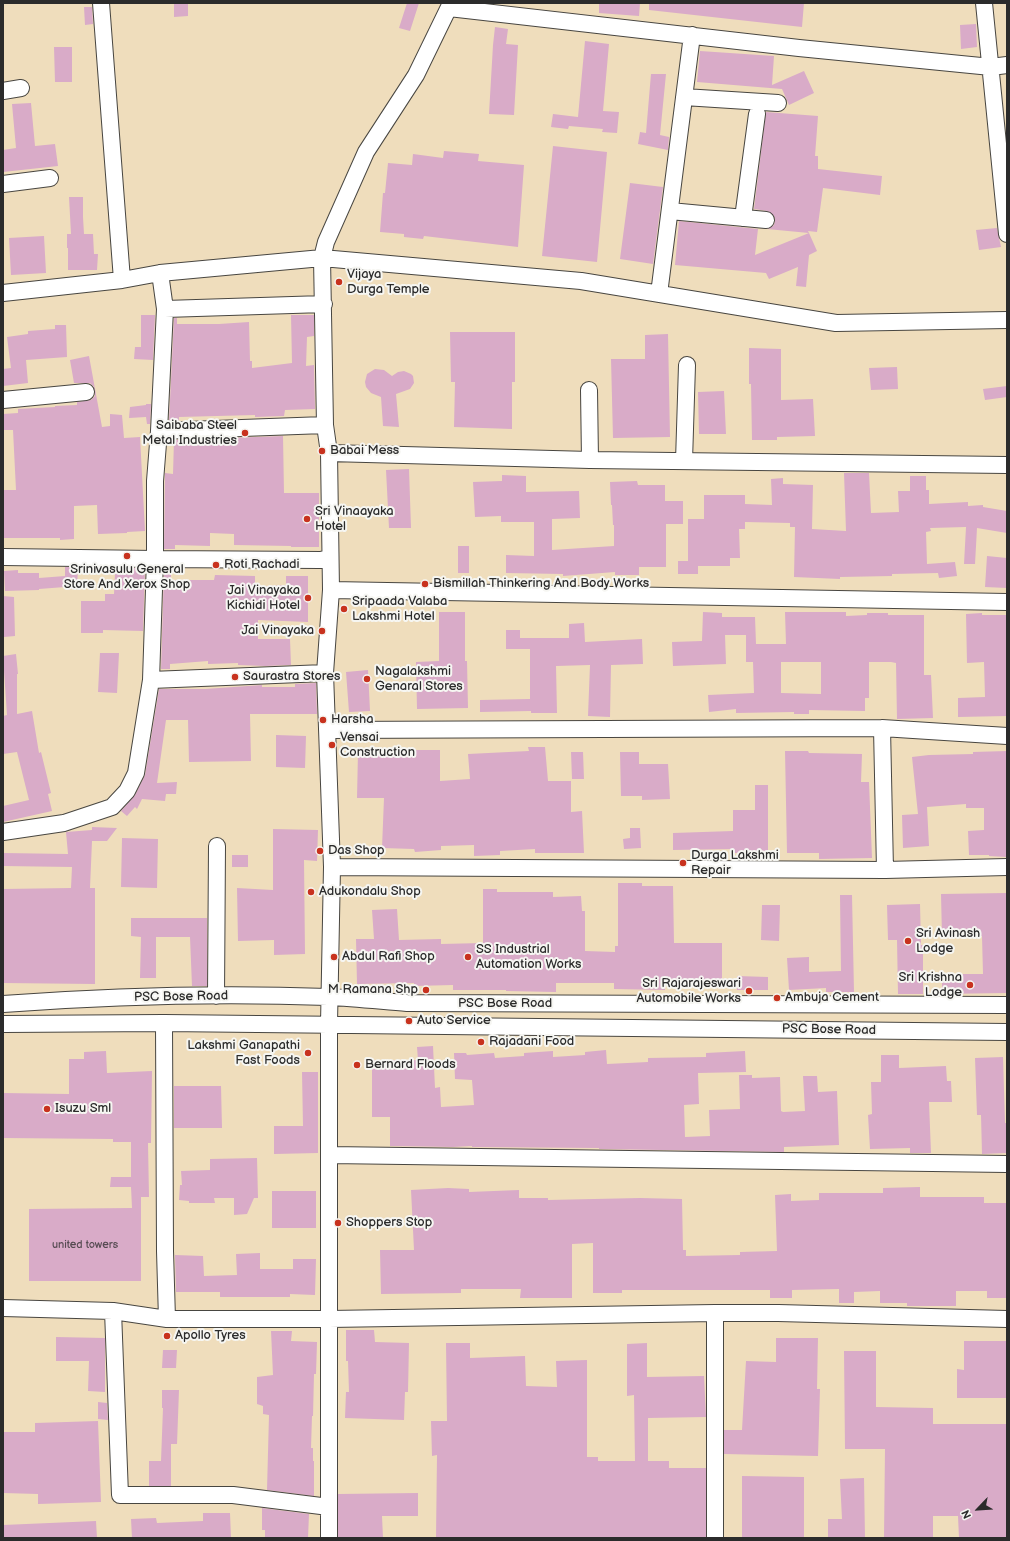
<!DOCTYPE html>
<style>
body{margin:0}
#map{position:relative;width:1010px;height:1541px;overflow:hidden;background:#efddbc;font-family:"Balsamiq Sans",sans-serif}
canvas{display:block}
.frame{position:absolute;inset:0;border:4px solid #2b2b2b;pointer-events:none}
.north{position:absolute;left:958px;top:1489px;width:40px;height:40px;-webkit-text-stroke:3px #f6f6f2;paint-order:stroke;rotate:245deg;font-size:11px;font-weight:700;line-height:16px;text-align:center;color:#2b2b2b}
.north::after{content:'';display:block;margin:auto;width:14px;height:18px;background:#2b2b2b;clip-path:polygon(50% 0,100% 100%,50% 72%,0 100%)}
</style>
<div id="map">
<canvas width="1010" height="1541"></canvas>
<div class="frame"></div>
<div class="north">N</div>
</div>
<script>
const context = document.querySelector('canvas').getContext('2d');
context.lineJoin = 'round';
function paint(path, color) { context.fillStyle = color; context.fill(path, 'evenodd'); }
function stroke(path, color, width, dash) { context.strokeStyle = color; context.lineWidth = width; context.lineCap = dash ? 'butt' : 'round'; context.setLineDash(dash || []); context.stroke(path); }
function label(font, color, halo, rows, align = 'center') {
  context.font = font + ' "Balsamiq Sans",sans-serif'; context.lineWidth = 4; context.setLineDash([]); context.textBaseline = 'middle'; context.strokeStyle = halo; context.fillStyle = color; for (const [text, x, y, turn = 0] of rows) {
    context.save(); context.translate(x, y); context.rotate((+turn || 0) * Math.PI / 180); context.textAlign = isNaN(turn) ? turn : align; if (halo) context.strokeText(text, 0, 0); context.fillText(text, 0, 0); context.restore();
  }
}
paint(new Path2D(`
 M174 3H188V16L174 17Z
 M407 3H419L410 31 399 28Z
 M599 3H640L639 16 599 13Z
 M649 3H804L802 27 649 10Z
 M84 7H92L93 24 85 25Z
 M976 24 977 47 961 49 960 25Z
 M495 27 508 29 506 44 518 45 514 115 489 114 493 45Z
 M585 41 609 44 603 111 619 112 617 133 602 132 603 129 569 126 568 129 551 127 553 114 578 117Z
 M54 47H72V82H55Z
 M700 51 774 56 772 85 804 71 814 93 789 105 782 89 697 82Z
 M651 74H666L660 135 669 137 668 150 638 144 640 132 646 133Z
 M31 103 35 146 55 144 58 166 3 172V150L16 148 12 104Z
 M766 112 818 116 815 156H818V169L882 176 880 195 823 188 817 232 808 231 809 233 767 229 774 225 775 220 774 216 767 211 754 209Z
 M553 146 607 152 597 262 542 256Z
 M444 151 479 154 478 161 524 165 518 247 424 236 423 239 404 237V234L380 232 383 193H385L388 163 412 165 413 154 443 158Z
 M630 183 663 187 653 264 620 259Z
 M69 197H83V217L84 234H93L94 254H98L97 270H68V248H67V234H71Z
 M679 221 758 229 755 255 809 233 817 251 809 255 806 287 796 286 798 267 769 279 766 273 675 265Z
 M997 228 1001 247 979 250 976 230Z
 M44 236 46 273 11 275 9 238Z
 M141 315H155L153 360 134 359 135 347H141Z
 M291 315H314V336L307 337 306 366 314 365 315 409 285 410 284 416 255 417V415L179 417V421H169L174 318H177V324H219L249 322 250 361H252V368L292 363Z
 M55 325H66L67 357 26 360 28 383 3 386V369L11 368 7 337 28 334V331L55 329Z
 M450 332H515V382H512V429L454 427 455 382H451Z
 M668 334 670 437 613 438 611 359H645V335Z
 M749 348 781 349V400L813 399 815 436 777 437V440H752L751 384H749Z
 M89 356 102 427 110 426V414L122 415 124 438 140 437 145 531 127 532V533L98 534 97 505 74 506V539L60 540V538H3V490H16L13 430H3V414L18 413V409L55 407V406L77 405V402L91 400 95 396 94 387 90 383H74L70 360Z
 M897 367 898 389 871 390 869 368Z
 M375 369 384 370 392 376 398 372 404 371 411 374 413 376 414 383 410 389 396 394 399 427 383 426 381 397 371 393 366 387 365 382 367 374Z
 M1007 386V397L985 400 983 389Z
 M724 391 726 434H699L698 392Z
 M146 404H151L150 424H147L146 417 129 418 130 407 146 405Z
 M283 436 284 493H319V547H291V546L234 545V534L210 533V546L175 545V549H164L165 473 173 474 174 440Z
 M409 469 411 528H389L386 470Z
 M844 473H869L871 513 899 512 898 491H910V476H926V490H929V504L968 502V506L983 505V507L1007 511V533L977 528 975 564H964L966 527 930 528 931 531 926 532 927 564 955 562 957 576 939 578 938 573 892 574V576L840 577V579L794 577 795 527H790V523L745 522V529H739L740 558H730V566H698V574H678V561H688V519H704V495H745V504L772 505 771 479 783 478V484L813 485 812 529 846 531Z
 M502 475 526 476V492L579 491 580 518 552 519V550L614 546V525H613L612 505H611L610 482 637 481 638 485H665V501H683V524H666V567H639V575H615V572L563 576V574L506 573V555L534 556V522H501V516L475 517 473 482 502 481Z
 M458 546H469V573H458Z
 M987 556 1007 558V588L985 587Z
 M65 567H78L77 589H65V587L39 589V590L5 591 4 571 18 570V573H39V578L65 576Z
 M120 568H145L143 631 103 630V633H81V601H105V594H114L115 574H120Z
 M171 569V580H214L215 575 255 576V587L286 585V576H308V622L258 620V639H290L291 665 265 666 238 665V663L208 664V661L170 664V669H161L164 570Z
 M3 596 14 597 15 636 4 637Z
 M439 612H465V661H467L468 708 417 709 416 662 439 661Z
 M703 612 722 613V617H755L756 644H786L785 612H846V616L867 615V613H888V615H924V675H931L933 718 897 719 896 663 891 662H869V698H865V711L809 710V714H794V712L736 713V709L709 712 708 695 754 693 753 662H746V635H725L726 664 673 666 672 642 702 641ZM781 662H821V694L781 693Z
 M982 613V615H1007V716L958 717V698L985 697 984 662 967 663 966 614Z
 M584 623 585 642 642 639 643 664 611 665 610 717 588 716 590 665 556 666 557 713H531V711L480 712V700L530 699V649H506V630H520V638H569V624Z
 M100 653H119L117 693 98 692Z
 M16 654 18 674H17V714L32 711 39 753 41 752 51 793 48 794 52 811 3 822V806L29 800 17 752 3 754V716L7 715 3 656Z
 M368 670 370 711 349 712 346 672Z
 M316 683 317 714H250L251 761 189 762 188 720H166L157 783 177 782 176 794H166L165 801 142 799 137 809 135 807 127 816 121 811 135 795 145 775 159 689H205L262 685V687H295V684Z
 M276 735 306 736 305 768 276 767Z
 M528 747H545L548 781H571V812L582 811 584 853H535V849L500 851V855L474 856V845L441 846V850L415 852 414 849 382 848 384 798H357L358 752 413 753V750H440V781L470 779 468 754 529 751Z
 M785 751H808L809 753 862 754 861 782H869L872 858 819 859V853H787Z
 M1007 751V857L989 856V855H969L968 831 984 830V808H966V804L927 807 929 846 903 848 902 815 918 814 912 757 929 755 973 754V752Z
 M571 752H583L584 779H572Z
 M620 752H639V764H668L670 799 642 800V796H621Z
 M755 785H768V857H755V853H733V849L673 850V833L733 831V810H755Z
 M92 827 117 828 107 841H92L90 888H95V984L3 983V889L71 888 72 867 3 866V853L68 854 66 832 92 830Z
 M630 828H640L641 848 624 849 623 839 630 838Z
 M273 829 318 830 317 861 304 860 305 954 274 955V940L238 941 237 888 273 890Z
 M122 838 158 839 157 888 121 887Z
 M232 855H248V867H232Z
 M618 883H642V886H673L674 943H722V985H665V990L614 989V983H556V992L506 991V990H453V985L414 986V983L357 984 356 939H374L372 910 397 909 399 940 441 939V944L483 943V889H497V892H553V897L581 896 582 911H585V951L615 952V946H618Z
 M1007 893V993L942 994V974H983L982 936 942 937 941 894Z
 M840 895H852L854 992H826V988L789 990 787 958 809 957V972L841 971Z
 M920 904 921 945H923V994H898L897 940H888L887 905Z
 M762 905H780L779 941 761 940Z
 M131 918H207V986H192L190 937H156V978H140L141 937 131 936Z
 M737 976 768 977V990H737Z
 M433 1046 435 1088 440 1087 441 1107 474 1105 472 1080 455 1079 454 1053H466L467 1055 494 1053 495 1058 524 1056V1053L553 1051V1057L585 1055V1052L606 1050 607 1064 648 1062V1058L706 1057V1053L745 1051 746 1072 698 1073 699 1104 684 1105 685 1137 710 1136 709 1110 740 1109 739 1075H752V1078L780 1077 781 1111 783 1112 805 1111 803 1076H817L818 1092 837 1091 839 1145 784 1147V1152L599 1149V1148L472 1147V1146L453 1147 390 1146V1117H372V1060H418L417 1047Z
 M106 1051 107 1073 152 1071 151 1143H148L149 1197H141V1281H29V1209L132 1208 131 1187H110L111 1177H131V1142H113V1139L3 1138V1093L69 1094V1059H84V1052Z
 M881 1055H899V1068L946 1066 947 1081H951L952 1102H929L931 1153H910V1148L870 1149 868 1115 872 1114 871 1082H881Z
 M1003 1057 1005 1123H1007V1153L982 1154 981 1115H977L975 1058Z
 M302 1072H318V1153L274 1154V1126H303Z
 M174 1086H221L222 1128H174Z
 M257 1158 258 1198H254L247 1214 234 1215V1198H214L215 1203H189V1201L179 1200 180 1185H182L181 1171 210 1170V1159Z
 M920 1187V1197H984V1203H1007V1298H987V1291H956V1306H907V1303H880V1291L854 1292V1303H839V1289L792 1290V1298H770V1290H622V1293H593V1243L572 1244V1298H520L521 1289H461V1293L381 1294 380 1250H414L411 1190 448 1188 469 1189V1192L519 1190V1198H548V1200L640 1198 682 1199 683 1250H686V1256L740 1255V1252L777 1251 775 1195 791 1194V1201L819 1200V1193H883V1188Z
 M272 1191H316V1228H272Z
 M260 1253V1269H293V1259H316L315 1295 290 1294V1297H220V1292H176L175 1255 203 1256 204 1276 237 1275 236 1254Z
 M346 1330H374L375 1342 409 1343 408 1392H405L404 1420 345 1418 346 1392H349L348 1361H346Z
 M271 1331H292L291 1341 317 1342 316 1374H314L313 1416H312L311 1448H313V1461H314V1496L267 1490 269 1415 263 1414V1406L257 1404V1377L273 1375Z
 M56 1337 105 1338V1392L88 1391 89 1361H56Z
 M776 1338H818L817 1389H820L818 1456 724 1454V1430H742L746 1361 776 1362Z
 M964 1341H1007V1398H957V1369L964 1370Z
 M446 1343H470V1358L525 1356 526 1386 557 1387 556 1361 587 1360V1457H598V1461H635L634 1395 627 1396V1344L647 1343V1377L704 1376 706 1417 648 1418V1461H669V1468H706V1538H436L437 1455 432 1456 431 1421H447Z
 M163 1350H177L176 1368H162Z
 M844 1351H876V1407L933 1408V1424H1007V1538H959L958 1516H933V1538H884L885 1449H845Z
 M162 1390H179L177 1444H171V1486H149V1461H161L163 1408H162Z
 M98 1402 107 1403 108 1420 98 1419Z
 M98 1421 101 1502 38 1504V1494L3 1493V1432H35V1423Z
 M742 1476 804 1477V1538H742Z
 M864 1478 865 1538H828V1519H842L840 1479Z
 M418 1493V1516H382L383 1538H338V1494Z
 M262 1508 309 1514 308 1538H265V1530H262Z
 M203 1513H230L231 1538H132L131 1519 156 1518 157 1523 203 1521Z
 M96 1521 97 1538H3V1525Z`), '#d9abc8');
const minor = new Path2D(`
 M101 3 122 280
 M984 3 1007 234
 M449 8 799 48 991 67 1007 65
 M3 91 21 88
 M684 97 778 103
 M3 184 50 178
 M670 211 766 220
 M743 218 757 114
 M3 293 122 280 160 273 322 258 581 281 836 323 1007 320
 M659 294 692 35
 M165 309 324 304
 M589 390 590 460
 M3 400 86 392
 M159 431 325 425
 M329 453 590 460 1007 465
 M684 461 687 365
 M3 557 155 559 321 560 329 558
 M331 590 1007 602
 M151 680 325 673
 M882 728 1007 736
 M327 730 882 728 885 870 332 867
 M3 832 64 823 112 807 127 791 136 773 151 680 155 559V481L159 431 165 309 160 273
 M885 870 1007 867
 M216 996 217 846
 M3 1004C111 996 220 993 328 997 355 998 381 1001 407 1003L1007 1005
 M164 1023 165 1251 167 1319
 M3 1024 164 1023 1007 1032
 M329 1155 1007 1164
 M3 1308 113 1311 167 1319H329L715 1313H778L1007 1319
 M113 1311 120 1495H233L329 1507
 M715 1313V1538
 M329 1538V1024L332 867 325 673 331 590 329 453 325 425 322 258 326 242 366 152 416 75 451 3`);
stroke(minor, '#484641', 18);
stroke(minor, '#fff', 16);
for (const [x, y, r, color] of [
 [339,282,4,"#c8321e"],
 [245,433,4,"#c8321e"],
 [322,451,4,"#c8321e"],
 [307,519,4,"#c8321e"],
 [127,556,4,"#c8321e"],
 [216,565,4,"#c8321e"],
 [425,584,4,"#c8321e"],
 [308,598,4,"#c8321e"],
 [344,609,4,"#c8321e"],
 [322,631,4,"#c8321e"],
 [235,677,4,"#c8321e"],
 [367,679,4,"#c8321e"],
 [323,720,4,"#c8321e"],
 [332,745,4,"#c8321e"],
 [320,851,4,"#c8321e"],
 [683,863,4,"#c8321e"],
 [311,892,4,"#c8321e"],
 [908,941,4,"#c8321e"],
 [334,957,4,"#c8321e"],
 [468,957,4,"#c8321e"],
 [970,985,4,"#c8321e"],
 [426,990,4,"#c8321e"],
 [749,991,4,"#c8321e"],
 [777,998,4,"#c8321e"],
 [409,1021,4,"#c8321e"],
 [481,1042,4,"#c8321e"],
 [308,1053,4,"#c8321e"],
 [357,1065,4,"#c8321e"],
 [47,1109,4,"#c8321e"],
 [338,1223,4,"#c8321e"],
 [167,1336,4,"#c8321e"]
]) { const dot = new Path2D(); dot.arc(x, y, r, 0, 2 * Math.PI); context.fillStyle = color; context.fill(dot); stroke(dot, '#f6f6f2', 1.5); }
label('11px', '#564b52', null, [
 ["united towers",85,1245]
]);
label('13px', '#2b2b2b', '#f6f6f2', [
 ["Vijaya",347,275],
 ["Durga Temple",347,290],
 ["Saibaba Steel",237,426,"right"],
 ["Metal Industries",237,441,"right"],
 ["Babai Mess",330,451],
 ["Sri Vinaayaka",315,512],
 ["Hotel",315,527],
 ["Roti Rachadi",224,565],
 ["Srinivasulu General",127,570,"center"],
 ["Store And Xerox Shop",127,585,"center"],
 ["Bismillah Thinkering And Body Works",433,584],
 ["Jai Vinayaka",300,591,"right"],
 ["Kichidi Hotel",300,606,"right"],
 ["Sripaada Valaba",352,602],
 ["Lakshmi Hotel",352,617],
 ["Jai Vinayaka",314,631,"right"],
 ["Nagalakshmi",375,672],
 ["Genaral Stores",375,687],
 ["Saurastra Stores",243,677],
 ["Harsha",331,720],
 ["Vensai",340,738],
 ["Construction",340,753],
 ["Das Shop",328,851],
 ["Durga Lakshmi",691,856],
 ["Repair",691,871],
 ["Adukondalu Shop",319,892],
 ["Sri Avinash",916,934],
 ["Lodge",916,949],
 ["SS Industrial",476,950],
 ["Automation Works",476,965],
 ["Abdul Rafi Shop",342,957],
 ["Sri Krishna",962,978,"right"],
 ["Lodge",962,993,"right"],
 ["Sri Rajarajeswari",741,984,"right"],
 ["Automobile Works",741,999,"right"],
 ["M Ramana Shp",418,990,"right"],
 ["Ambuja Cement",785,998],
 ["Auto Service",417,1021],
 ["Rajadani Food",489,1042],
 ["Lakshmi Ganapathi",300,1046,"right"],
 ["Fast Foods",300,1061,"right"],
 ["Bernard Floods",365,1065],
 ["Isuzu Sml",55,1109],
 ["Shoppers Stop",346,1223],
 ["Apollo Tyres",175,1336]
], 'left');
label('13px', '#2b2b2b', '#f6f6f2', [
 ["PSC Bose Road",181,997,-1],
 ["PSC Bose Road",505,1004],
 ["PSC Bose Road",829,1030,1]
]);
</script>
